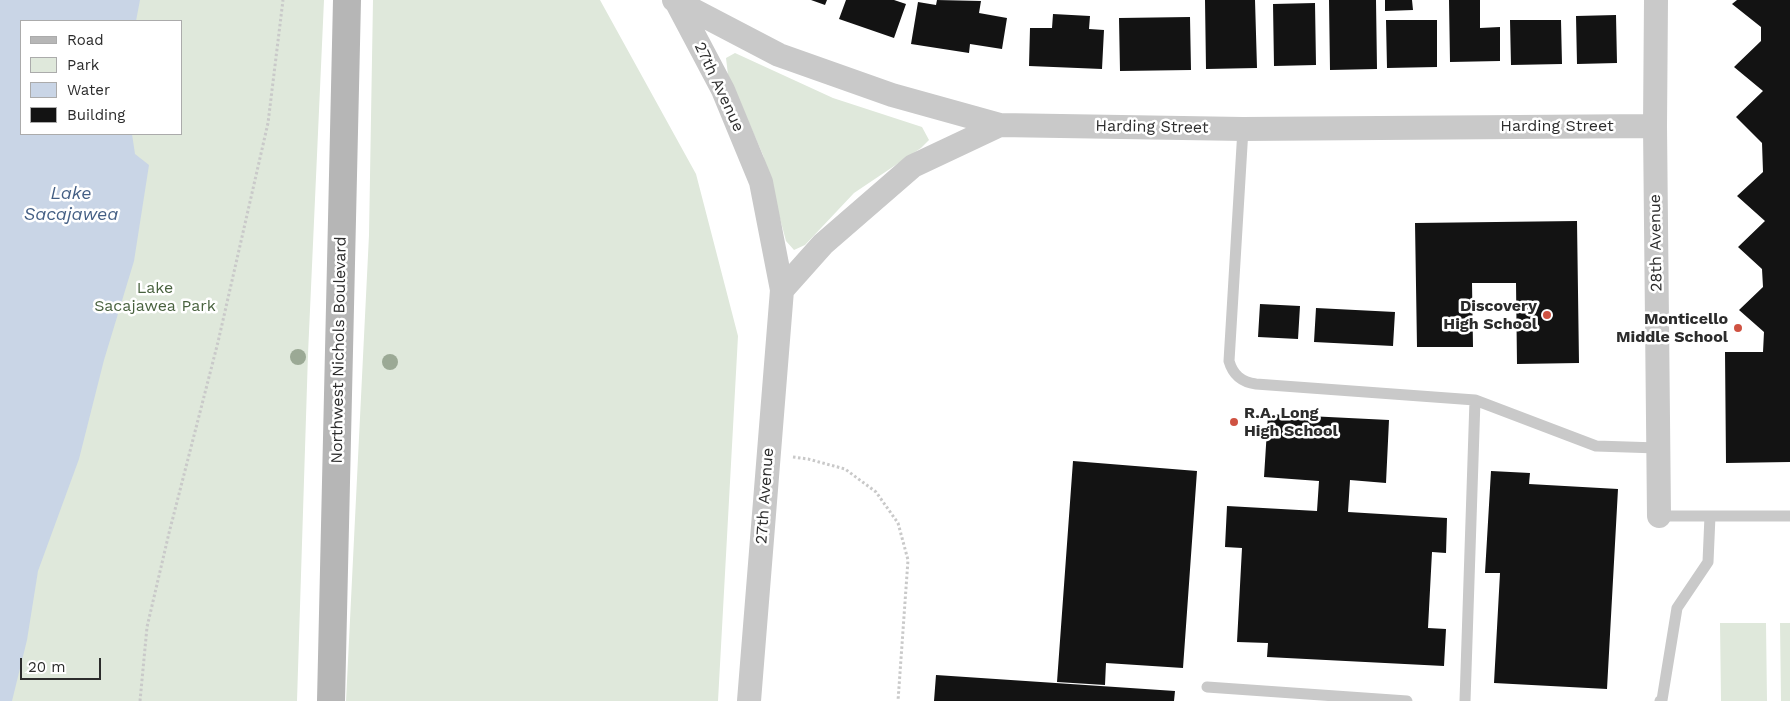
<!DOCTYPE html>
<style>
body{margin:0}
#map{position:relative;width:1790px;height:701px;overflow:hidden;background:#fff;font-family:"Work Sans",sans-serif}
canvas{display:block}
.legend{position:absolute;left:20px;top:20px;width:162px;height:115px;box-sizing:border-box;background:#fff;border:1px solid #ababab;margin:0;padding:6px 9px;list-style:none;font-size:15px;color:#2c2c2c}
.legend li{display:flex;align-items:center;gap:10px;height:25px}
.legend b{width:25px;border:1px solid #ababab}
.scale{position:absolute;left:20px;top:658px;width:81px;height:22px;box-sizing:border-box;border:2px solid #2c2c2c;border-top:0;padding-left:6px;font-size:15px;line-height:18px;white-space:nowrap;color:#2c2c2c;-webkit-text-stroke:4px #fff;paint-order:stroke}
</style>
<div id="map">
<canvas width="1790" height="701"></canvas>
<ul class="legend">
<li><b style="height:6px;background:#b6b6b6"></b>Road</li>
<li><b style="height:14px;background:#dfe8db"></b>Park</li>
<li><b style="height:14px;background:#c9d5e6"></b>Water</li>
<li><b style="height:14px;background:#131313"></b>Building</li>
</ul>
<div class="scale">20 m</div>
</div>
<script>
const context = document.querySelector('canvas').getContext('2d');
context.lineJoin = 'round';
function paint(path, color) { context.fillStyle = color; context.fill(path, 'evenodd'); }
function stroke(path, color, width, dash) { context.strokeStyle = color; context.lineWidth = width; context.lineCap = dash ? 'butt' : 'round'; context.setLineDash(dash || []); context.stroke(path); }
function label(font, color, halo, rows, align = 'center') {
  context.font = font + ' "Work Sans",sans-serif'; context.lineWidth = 5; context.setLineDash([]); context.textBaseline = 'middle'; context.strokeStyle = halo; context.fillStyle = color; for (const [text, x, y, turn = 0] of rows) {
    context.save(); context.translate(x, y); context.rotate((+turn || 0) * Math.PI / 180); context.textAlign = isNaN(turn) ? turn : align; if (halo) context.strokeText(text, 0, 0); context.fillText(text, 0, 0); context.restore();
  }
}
paint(new Path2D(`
 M0 0H324L308 354 297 701H0ZM21 21H181V134H21Z
 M373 0H600L696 174 738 336 718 701H346L369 235Z
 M735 53 833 98 922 127 929 140 921 148 854 193 805 245 794 250 786 241 763 155 728 75 726 58Z
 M1720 623H1766L1767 701H1721Z
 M1780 623H1790V701H1781Z`), '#dfe8db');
paint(new Path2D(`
 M0 0H140L136 21H21V134H132L135 154 149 165 134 261 104 360 79 459 38 571 27 640 12 701H0Z`), '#c9d5e6');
paint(new Path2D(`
 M811 0H827L825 5Z
 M846 0H894L906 4 894 38 839 19Z
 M937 0 981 1 979 13 1007 18 1002 49 970 44 969 53 911 44 918 2 936 5Z
 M1205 0H1255L1257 68 1206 69Z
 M1329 0H1376L1377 69 1330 70Z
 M1385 0H1412L1413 10 1385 11Z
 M1449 0H1480V28L1500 27V61L1450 62Z
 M1737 0H1790V462L1726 463 1725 352H1763L1764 332 1739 310 1763 287 1762 269 1738 247 1765 221 1737 196 1763 172 1762 143 1736 117 1763 91 1734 67 1761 41V27L1732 4Z
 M1315 3 1316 65 1274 66 1273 4Z
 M1053 14 1090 16 1089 29 1104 30 1102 69 1029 66 1030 28H1052Z
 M1616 15 1617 63 1577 64 1576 16Z
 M1190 17 1191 70 1120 71 1119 18Z
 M1386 20H1437V67L1387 68Z
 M1510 20H1561L1562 64 1511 65Z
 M1577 221 1579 363 1517 364 1516 283H1472L1473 347H1417L1415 223Z
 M1260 304 1300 306 1298 339 1258 337Z
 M1316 308 1395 312 1393 346 1314 342Z
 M1268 414 1389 420 1386 483 1350 480 1348 512 1447 518 1446 553 1432 552 1428 628 1446 629 1444 666 1267 657 1268 643 1237 642 1242 548 1225 547 1227 506 1317 511 1319 481 1264 477Z
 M1073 461 1197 471 1183 668 1106 663 1105 685 1057 682Z
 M1491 471 1530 473 1529 484 1618 489 1607 689 1494 683 1500 573H1485Z
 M936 675 1175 691 1174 701H934Z`), '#131313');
stroke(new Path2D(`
 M793 457 808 459 845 469 876 492 898 523 908 560 898 701
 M140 701 147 627 169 533 218 342 268 123 283 0`), '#c9c9c9', 3, [2.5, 2.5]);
stroke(new Path2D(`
 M1243 129 1229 361C1233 375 1241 382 1256 384L1475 400 1596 446 1658 448
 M1659 516H1790
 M1207 687 1407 701
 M1465 701 1475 400
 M1660 701 1662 700 1677 608 1708 562 1710 516`), '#c9c9c9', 11);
stroke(new Path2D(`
 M674 0 779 55 892 95 1000 125 1243 129 1655 126
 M1656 0 1655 126 1659 516
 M677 3 723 90 761 182 782 290
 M749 701 782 290 823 244 913 166 1000 125`), '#c9c9c9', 24);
stroke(new Path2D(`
 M331 701 347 0`), '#b6b6b6', 28);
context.fillStyle = '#9ba995';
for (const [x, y] of [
 [298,357],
 [390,362]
]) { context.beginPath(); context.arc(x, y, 8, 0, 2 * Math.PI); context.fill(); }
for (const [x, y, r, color] of [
 [1547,315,5,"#cf5242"],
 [1738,328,5,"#cf5242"],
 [1234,422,5,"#cf5242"]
]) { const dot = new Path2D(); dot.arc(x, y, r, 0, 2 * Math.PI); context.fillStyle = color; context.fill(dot); stroke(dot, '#fff', 2); }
label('16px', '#2c2c2c', '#fff', [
 ["27th Avenue",719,87,65],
 ["Harding Street",1557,126],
 ["Harding Street",1152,127,1],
 ["28th Avenue",1656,243,-91],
 ["Northwest Nichols Boulevard",339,350,-89],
 ["27th Avenue",765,496,-86]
]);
label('16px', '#49623f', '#fff', [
 ["Lake",155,288],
 ["Sacajawea Park",155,306]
]);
label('bold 16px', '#2c2c2c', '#fff', [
 ["Discovery",1537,306],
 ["High School",1537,324],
 ["Monticello",1728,319],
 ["Middle School",1728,337],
 ["R.A. Long",1244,413,"left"],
 ["High School",1244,431,"left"]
], 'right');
label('italic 18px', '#445f84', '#fff', [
 ["Lake",71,194],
 ["Sacajawea",71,215]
]);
</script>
